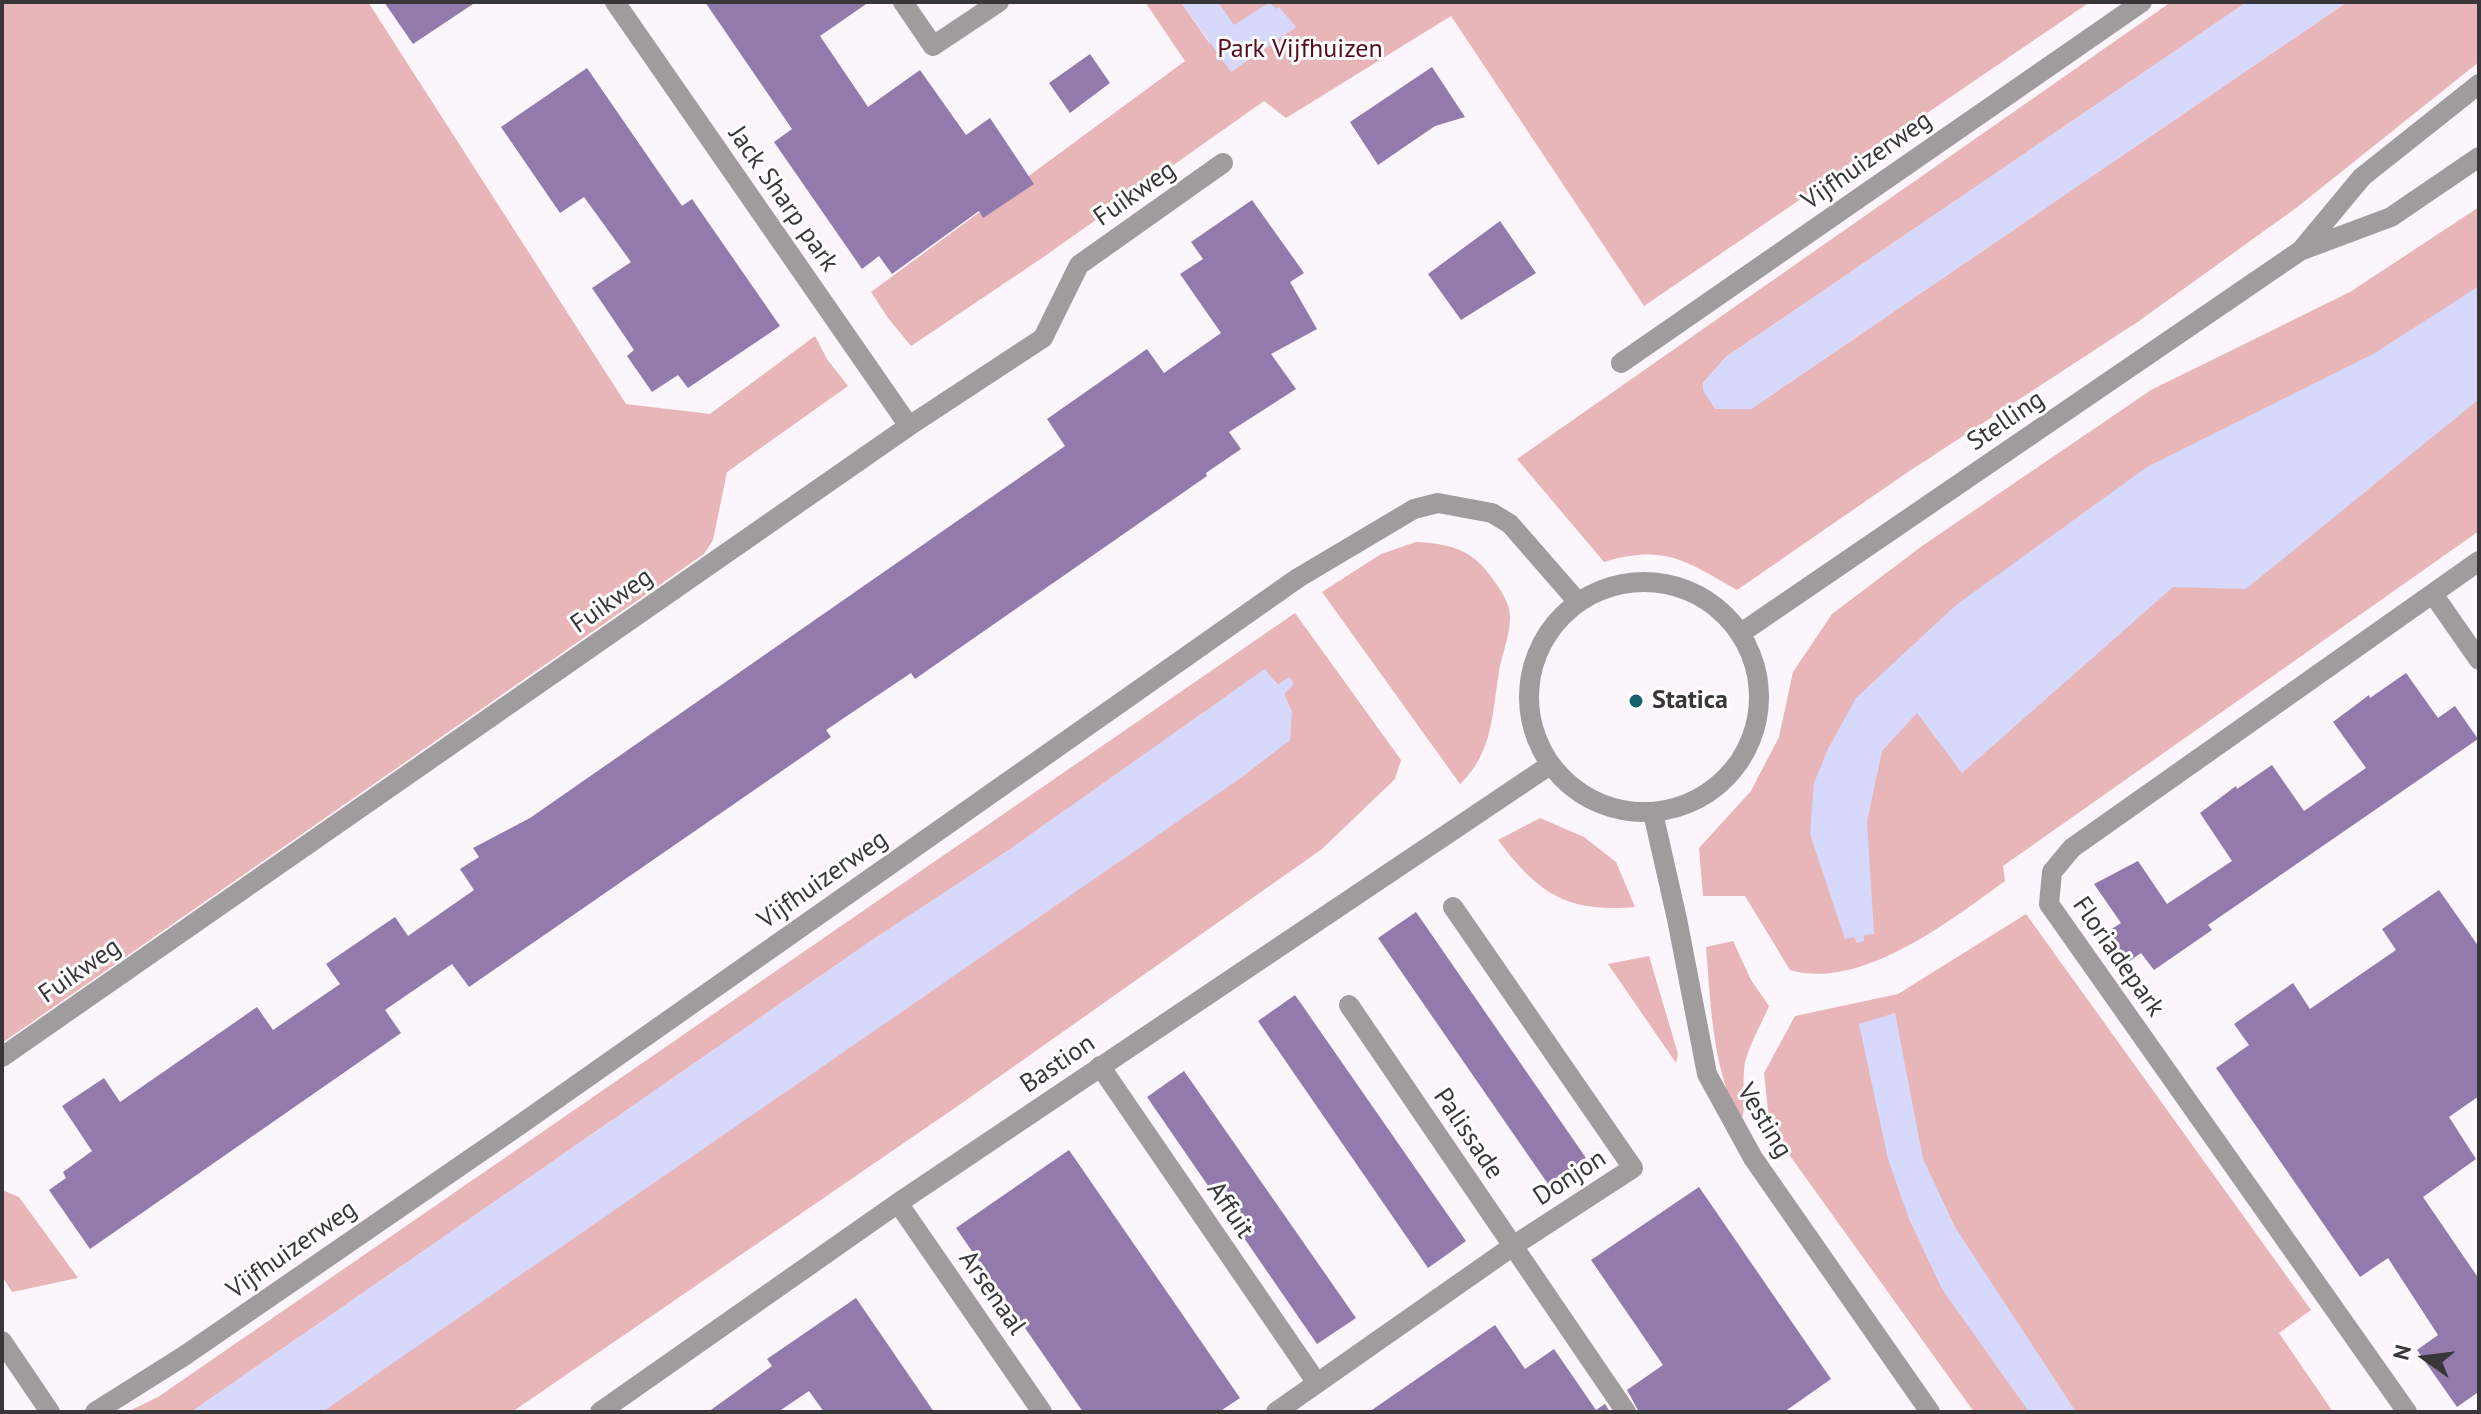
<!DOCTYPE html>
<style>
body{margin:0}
#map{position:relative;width:2481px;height:1414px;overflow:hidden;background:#fdf5fc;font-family:"PT Sans",sans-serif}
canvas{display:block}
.frame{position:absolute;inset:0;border:4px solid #393639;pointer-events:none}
.north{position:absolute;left:2385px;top:1318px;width:80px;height:80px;-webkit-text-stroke:6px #fff;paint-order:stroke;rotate:284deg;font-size:22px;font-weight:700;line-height:32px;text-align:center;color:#393639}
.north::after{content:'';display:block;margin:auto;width:28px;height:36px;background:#393639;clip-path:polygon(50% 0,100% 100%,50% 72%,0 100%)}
</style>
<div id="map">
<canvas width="2481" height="1414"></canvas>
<div class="frame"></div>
<div class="north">N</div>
</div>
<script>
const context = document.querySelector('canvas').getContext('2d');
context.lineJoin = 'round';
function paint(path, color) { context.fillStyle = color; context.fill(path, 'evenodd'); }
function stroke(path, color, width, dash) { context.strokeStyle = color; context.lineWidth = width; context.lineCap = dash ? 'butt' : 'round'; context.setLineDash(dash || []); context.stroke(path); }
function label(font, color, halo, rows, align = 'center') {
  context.font = font + ' "PT Sans",sans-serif'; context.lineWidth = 6; context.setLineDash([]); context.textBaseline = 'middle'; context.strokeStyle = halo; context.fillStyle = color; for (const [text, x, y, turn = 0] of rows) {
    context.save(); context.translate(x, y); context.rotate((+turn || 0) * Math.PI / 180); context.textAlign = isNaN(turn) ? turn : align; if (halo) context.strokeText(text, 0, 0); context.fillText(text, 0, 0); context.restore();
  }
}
paint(new Path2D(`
 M2 2H368L626 404 710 414 815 336 827 359 848 386 727 472 713 540 704 554 2 1043Z
 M1145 2H1181L1210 44 1204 2H2090L1644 306 1451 16 1286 118 1264 101 1042 258 911 346 888 318 871 292 1185 61Z
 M2171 2H2247L1726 357 1703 383 1751 409 2347 2H2479V62L2296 208 2139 321 1905 474 1737 590C1685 561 1666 544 1604 562L1517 459Z
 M2479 207V531L2003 866 2005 881C1951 920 1861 991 1790 970L1745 896H1703L1699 848 1751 791 1779 737 1793 672 1832 614 1922 546 2151 390 2350 292Z
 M1416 542C1455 544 1475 551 1497 585 1503 593 1511 608 1510 618 1510 638 1500 658 1498 678 1492 718 1491 755 1460 784L1322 592 1381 554Z
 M1295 613 1401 760 1395 779 1322 849 962 1103 512 1412H322L1292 712 1284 694 1289 678 1278 685 1264 670 1009 850 868 943 191 1412H127L158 1397Z
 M1540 818 1584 837 1616 862 1635 907C1566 913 1538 893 1498 840Z
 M2026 914 2311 1310 2279 1333 2333 1412H1974L1770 1128 1764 1073 1795 1016 1898 994Z
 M1733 941 1751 980 1769 1006C1762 1023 1751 1041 1746 1059 1740 1079 1748 1107 1741 1122 1712 1070 1711 1005 1706 947Z
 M1649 956 1678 1054 1676 1063 1608 964Z
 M2 1190 19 1197 78 1278 12 1292 2 1276Z`), '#e8b6b8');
paint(new Path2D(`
 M1181 2H1218L1234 25 1270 2 1276 9 1279 7 1296 27 1231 72Z
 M2247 2H2347L1751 409H1715L1703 390V383L1726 357Z
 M2479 286V399L2246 589 2173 587 1962 773 1917 713 1882 751 1867 822 1874 934 1864 935V941L1857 943 1854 937 1845 939 1810 834 1814 783 1828 749 1856 698 1956 605 2147 467 2375 353Z
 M1265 669 1277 685 1290 677 1294 684 1284 694 1292 712 1290 740 1242 777 322 1412H191L868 943 1009 850Z
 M1895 1013 1923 1159 1955 1227 2076 1412H2029L1942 1289 1909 1219 1888 1159 1859 1024Z`), '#d7d9fc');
paint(new Path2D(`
 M384 2H476L413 44Z
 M705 2H869L820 36 868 107 920 70 966 135 990 118 1034 184 983 218 979 211 892 274 879 256 862 269 774 142 792 129Z
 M1090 54 1110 83 1070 113 1049 83Z
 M1432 67 1465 117 1435 126 1378 165 1350 122Z
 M587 68 682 206 692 199 780 326 688 388 678 375 652 392 627 356 634 350 592 288 631 262 584 197 560 213 501 127Z
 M1252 200 1304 273 1290 282 1317 329 1271 354 1296 389 1229 432 1241 449 1206 473 1207 476 915 679 911 673 826 730 831 737 469 987 452 964 385 1010 401 1033 90 1249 49 1190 66 1178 63 1172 92 1151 62 1106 104 1078 120 1102 257 1007 273 1030 340 984 326 964 395 917 408 936 474 890 460 869 479 857 473 848 530 818 1065 446 1047 419 1147 349 1164 373 1221 333 1180 274 1203 259 1191 242Z
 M1500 221 1536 273 1461 320 1428 274Z
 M2406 673 2438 718 2455 706 2478 739 2208 925 2212 930 2154 970 2141 953 2128 962 2107 932 2121 923 2094 884 2138 861 2167 904 2232 861 2200 813 2236 786 2237 789 2272 765 2304 811 2366 768 2333 722 2369 695 2370 698Z
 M2439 890 2479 947V1096L2449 1117 2476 1159 2423 1197 2479 1279V1397L2477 1393 2457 1407 2417 1350 2438 1335 2388 1258 2360 1277 2216 1068 2249 1045 2234 1024 2293 983 2310 1009 2396 950 2382 929Z
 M1416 912 1586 1158 1548 1184 1378 938Z
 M1295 995 1466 1241 1428 1268 1258 1021Z
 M1184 1071 1356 1318 1317 1344 1147 1097Z
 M1069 1150 1240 1398 1219 1412H1083L956 1228Z
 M1699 1187 1831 1379 1784 1412H1639L1627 1390 1663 1365 1591 1260Z
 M856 1298 934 1412H824L809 1391 778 1412H708L772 1366 767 1359Z
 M1495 1325 1525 1369 1554 1349 1596 1410 1605 1404 1610 1412H1369Z`), '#927aad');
stroke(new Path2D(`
 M615 2 909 426
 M903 2 933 46 999 2
 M2303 248 2362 177 2479 84
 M1621 363 2142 2
 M1529 697a115 115 0 1 1 230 0a115 115 0 1 1-230 0Z
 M2433 594 2479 660
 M1741 633 2300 251 2391 217 2479 157
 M1653 813 1677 919 1707 1074 1753 1158 1930 1412
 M1349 1005 1626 1412
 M2 1057 909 426 1043 338 1079 265 1223 163
 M1100 1066 1317 1383
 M898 1203 1042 1412
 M2 1341 50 1412
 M95 1412 184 1356 511 1131 1298 578 1414 509 1438 503 1492 513 1510 524 1578 602
 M600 1412 898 1203 1550 765
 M1276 1412 1513 1246 1633 1168 1453 907
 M2407 1412 2049 904 2052 872 2072 848 2479 561`), '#a09b9d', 20);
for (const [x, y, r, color] of [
 [1636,701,8,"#15606d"]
]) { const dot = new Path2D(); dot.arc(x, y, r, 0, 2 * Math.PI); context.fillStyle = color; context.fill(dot); stroke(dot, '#fff', 3); }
label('26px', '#590b1b', '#fff', [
 ["Park Vijfhuizen",1300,50]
]);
label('26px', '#393639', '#fff', [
 ["Vijfhuizerweg",1867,161,-35],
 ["Fuikweg",1135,194,-35],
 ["Jack Sharp park",783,199,55],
 ["Stelling",2006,421,-34],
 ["Fuikweg",612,601,-35],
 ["Vijfhuizerweg",823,880,-35],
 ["Floriadepark",2118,957,55],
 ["Fuikweg",80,971,-35],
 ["Bastion",1058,1064,-34],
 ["Vesting",1764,1121,59],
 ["Palissade",1468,1134,56],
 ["Donjon",1570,1178,-33],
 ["Affuit",1230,1210,56],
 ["Vijfhuizerweg",292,1250,-35],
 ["Arsenaal",992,1293,55]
]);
label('bold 26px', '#393639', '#fff', [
 ["Statica",1652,701]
], 'left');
</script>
